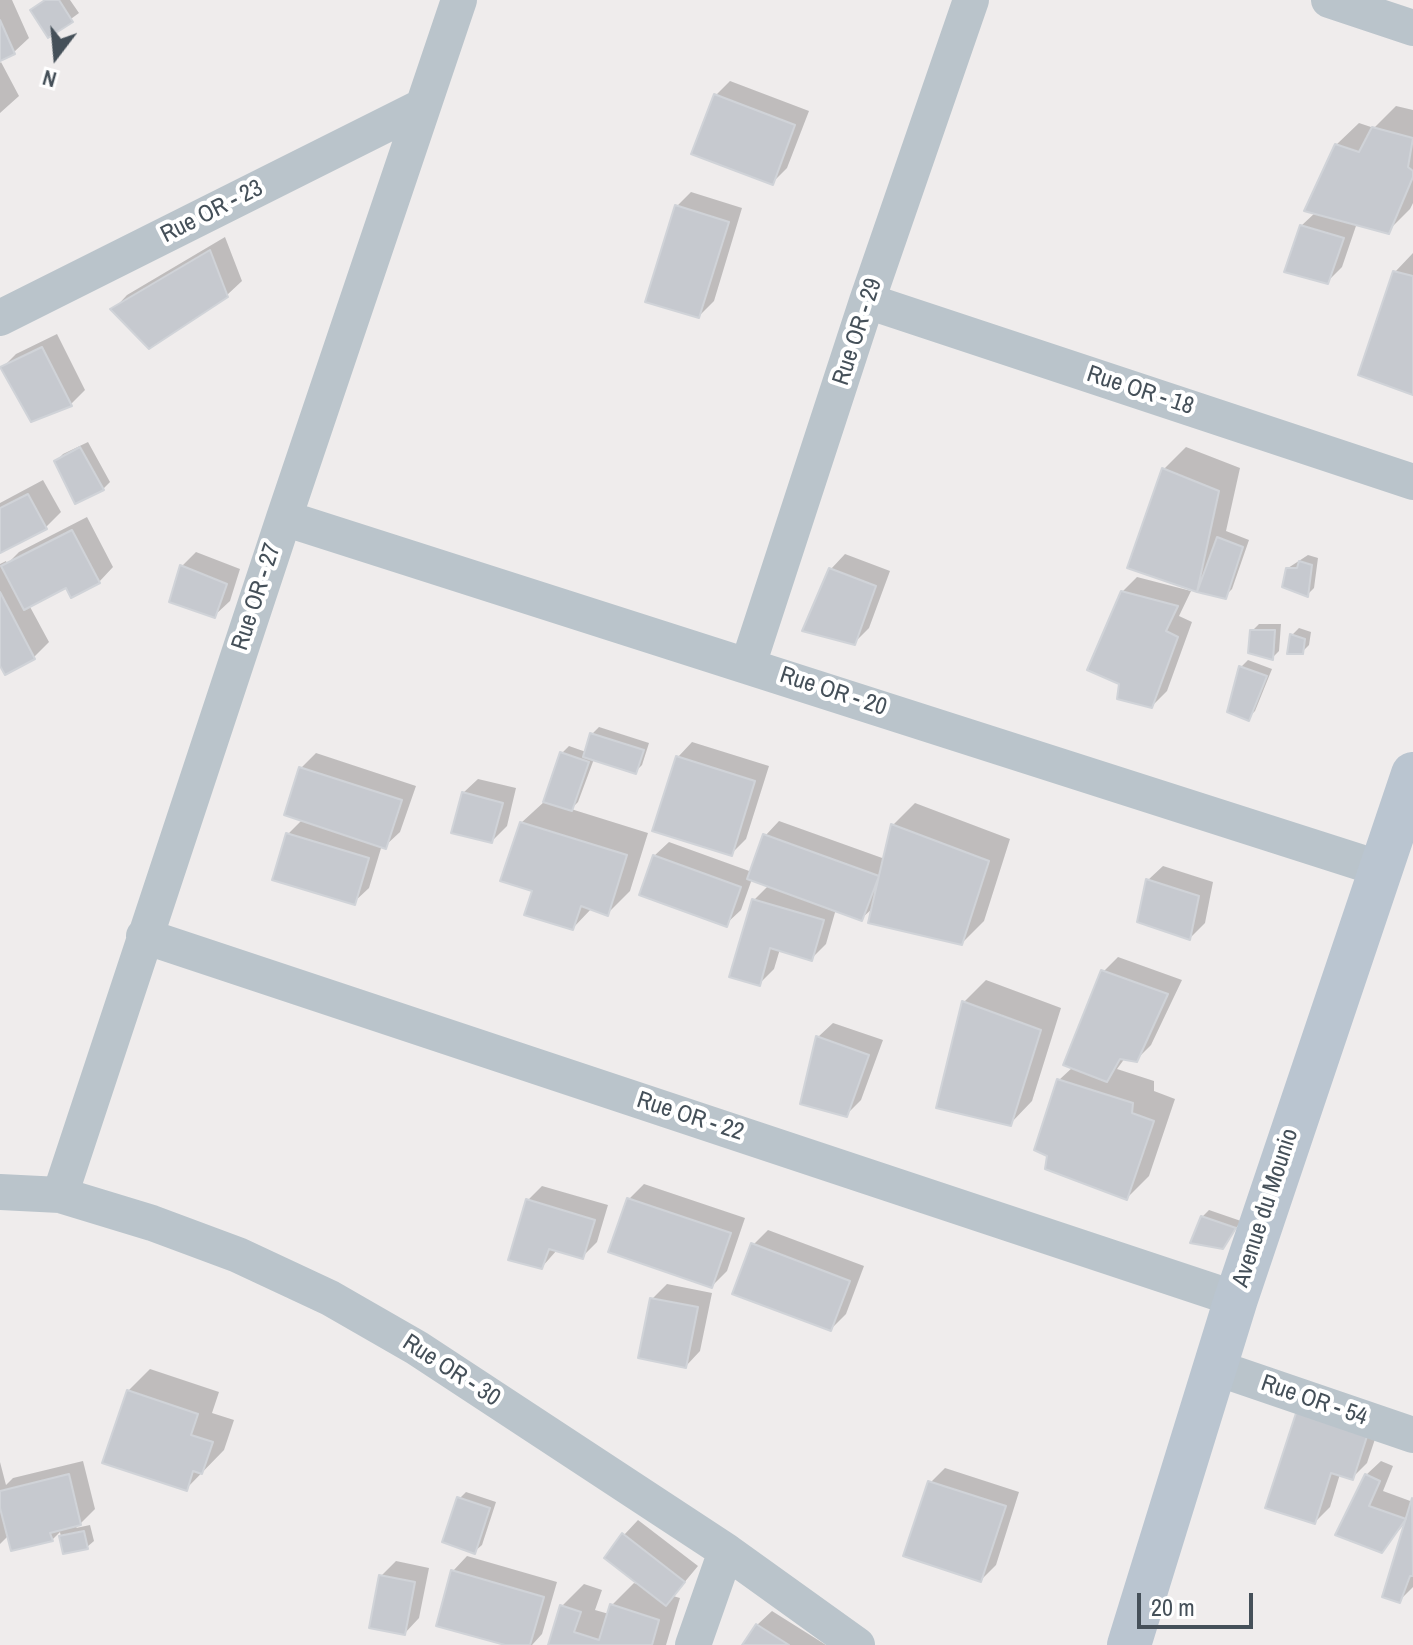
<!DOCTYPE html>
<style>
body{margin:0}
#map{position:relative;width:1413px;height:1645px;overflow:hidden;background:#efecec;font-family:"Archivo Narrow",sans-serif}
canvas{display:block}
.north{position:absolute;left:16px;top:16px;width:80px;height:80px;-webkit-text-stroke:6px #fff;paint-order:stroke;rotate:196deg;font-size:22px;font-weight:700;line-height:32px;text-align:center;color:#455059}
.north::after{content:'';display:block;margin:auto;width:28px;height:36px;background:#455059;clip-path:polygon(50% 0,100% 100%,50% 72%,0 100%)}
.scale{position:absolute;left:1137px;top:1593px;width:116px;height:36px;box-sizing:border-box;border:4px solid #455059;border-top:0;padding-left:10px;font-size:24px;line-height:28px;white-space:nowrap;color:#455059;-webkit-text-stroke:6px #fff;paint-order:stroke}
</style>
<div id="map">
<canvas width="1413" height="1645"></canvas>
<div class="north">N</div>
<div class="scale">20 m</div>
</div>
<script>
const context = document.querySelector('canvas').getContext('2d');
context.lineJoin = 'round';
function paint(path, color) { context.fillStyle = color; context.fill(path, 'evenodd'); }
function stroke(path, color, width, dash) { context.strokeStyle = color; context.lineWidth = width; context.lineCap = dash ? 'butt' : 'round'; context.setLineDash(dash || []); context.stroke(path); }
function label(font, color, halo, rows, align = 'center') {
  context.font = font + ' "Archivo Narrow",sans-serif'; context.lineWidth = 8; context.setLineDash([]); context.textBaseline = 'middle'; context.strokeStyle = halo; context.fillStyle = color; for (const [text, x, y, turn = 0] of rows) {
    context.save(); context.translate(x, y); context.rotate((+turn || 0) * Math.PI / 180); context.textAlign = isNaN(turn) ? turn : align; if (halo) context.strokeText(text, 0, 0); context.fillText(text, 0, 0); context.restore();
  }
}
paint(new Path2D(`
 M0 0H12L29 38 14 52 0 58Z
 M44 0H70L79 13 49 35 32 10Z
 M1 62 19 96 0 113V63Z
 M730 81 809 111 787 168 773 182 715 96Z
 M1396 106 1413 110V203L1410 209 1388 231 1357 223 1342 267 1327 282 1301 226 1316 212 1336 145 1359 123 1374 128Z
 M691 192 742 208 714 301 699 316 676 207Z
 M225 237 242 281 227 295 113 310 127 295Z
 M1413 253V393L1395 272Z
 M57 334 85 390 71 404 1 369 16 354Z
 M88 442 110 482 103 489 56 461 63 454Z
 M1186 447 1240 468 1226 531 1249 540 1232 589 1225 596 1197 590 1164 469Z
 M43 480 61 512 46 527 0 551V503Z
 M87 517 113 567 99 582 67 585 29 605 49 642 34 657 5 672 0 662V564L6 561 7 564 19 552Z
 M196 552 240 569 230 601 215 615 182 566Z
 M845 554 890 571 869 628 854 643 831 569Z
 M1308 555 1318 558 1314 588 1308 594 1288 568Z
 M1137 577 1191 591 1179 616 1192 622 1167 691 1152 706 1122 592Z
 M1259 624H1281L1279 651 1272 658 1252 631Z
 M1299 628 1311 632 1309 645 1302 652 1292 635Z
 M1248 660 1272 669 1255 711 1248 718 1241 667Z
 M599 727 649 743 642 765 635 772 594 759 578 802 571 809 648 833 630 891 608 913 592 908 573 928 534 890 521 823 545 801 562 753 569 746 586 752 592 734Z
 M692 742 769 766 746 839 731 854 678 757Z
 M316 753 416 786 400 832 385 846 382 845 369 888 354 902 288 834 303 819 301 768Z
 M478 779 516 788 507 826 492 841 463 793Z
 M915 803 1010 839 984 921 962 943 874 907 862 918 836 909 826 944 812 958 780 949 774 969 759 984 754 900 769 885 752 879 741 910 726 924 654 856 669 842 752 872 765 836 779 821 885 859 893 825Z
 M1163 866 1213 882 1205 923 1190 938 1148 880Z
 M1118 957 1182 980 1151 1045 1136 1060 1125 1058 1117 1069 1154 1081V1091L1175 1099 1149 1176 1127 1198 1059 1080 1073 1067 1103 972Z
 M986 980 1061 1008 1032 1101 1010 1124 964 1002Z
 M833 1023 883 1040 861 1100 846 1115 818 1037Z
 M644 1184 745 1218 727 1271 712 1286 629 1199Z
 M542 1186 608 1205 597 1242 582 1257 557 1250 542 1267 527 1201Z
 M1209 1210 1241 1221 1223 1247 1202 1217Z
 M768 1230 864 1266 846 1314 831 1329 753 1245Z
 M667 1284 712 1293 700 1351 686 1366 652 1299Z
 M150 1369 219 1392 212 1413 234 1420 224 1450 187 1488 128 1391Z
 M1383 1415 1367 1463 1353 1477 1340 1474 1330 1507 1315 1522 1268 1506Z
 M83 1461 95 1509 76 1528 90 1525 94 1541 87 1547 64 1552 60 1532 52 1540 9 1535 0 1544V1462L6 1485 13 1478Z
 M1381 1461 1393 1466 1383 1491 1413 1502V1587L1399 1601 1406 1522 1381 1551 1337 1534 1366 1475Z
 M945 1468 1019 1492 996 1565 981 1580 930 1483Z
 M466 1492 496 1502 482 1545 475 1551 459 1499Z
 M638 1520 698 1566 673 1596 680 1598 666 1645H550L562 1606 584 1584 602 1590 595 1610 609 1614 612 1605 634 1583 643 1586 624 1535Z
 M467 1556 557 1582 542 1634 532 1645H512L453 1571Z
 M396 1561 429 1568 419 1618 405 1633 381 1576Z
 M772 1611 826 1645H744L757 1625Z`), '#0003');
const building = new Path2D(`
 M45 0H59L73 22 48 38 30 10Z
 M0 20 15 54 0 61Z
 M714 94 795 125 773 185 691 154Z
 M1372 127 1413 138 1408 167 1413 171V177L1389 234 1304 211 1335 144 1359 152Z
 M675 205 729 222 699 318 645 302Z
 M1300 225 1344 238 1328 284 1284 272Z
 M210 250 228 297 149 349 110 309Z
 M1393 271 1413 276V395L1358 375Z
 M42 347 72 406 31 422 0 367Z
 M80 447 104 490 75 504 54 461Z
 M1162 468 1219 491 1197 592 1127 568Z
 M28 494 47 529 0 553V508Z
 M72 530 100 583 71 598 66 588 24 610 1 566Z
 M1217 537 1243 547 1226 599 1197 592Z
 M1299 561 1312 565 1308 597 1282 587 1286 568H1297Z
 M180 565 227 584 215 618 169 602Z
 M829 568 876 586 855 645 802 631Z
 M1121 591 1178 606 1166 631 1178 637 1152 708 1117 699 1119 684 1087 670Z
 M0 592 35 659 5 675 0 666Z
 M1250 630H1275L1273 660 1248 653Z
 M1290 634 1305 639 1303 654H1287Z
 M1239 666 1267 676 1249 721 1227 712Z
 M590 733 644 750 636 774 583 757Z
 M560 752 589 762 572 811 543 802Z
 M676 756 755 781 732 856 652 831Z
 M299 767 402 800 386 849 284 815Z
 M462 792 503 803 492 843 451 833Z
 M520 822 627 855 608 916 581 906 573 930 524 915 532 891 500 881Z
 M891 824 989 861 962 945 868 923Z
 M286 833 369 858 355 905 272 880Z
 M763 834 879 876 862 921 747 879Z
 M653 855 741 887 727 927 639 895Z
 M1146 879 1199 896 1190 940 1137 922Z
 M752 899 824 920 812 961 770 948 760 986 729 977Z
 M1101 970 1168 994 1137 1062 1120 1059 1107 1082 1063 1065Z
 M962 1001 1041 1030 1011 1126 936 1108Z
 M816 1036 869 1055 847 1117 800 1104Z
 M1057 1079 1133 1103 1132 1113 1154 1121 1127 1200 1045 1169 1047 1156 1034 1150Z
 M627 1198 731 1233 712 1288 608 1252Z
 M526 1199 595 1220 583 1259 549 1249 542 1269 508 1260Z
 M1201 1216 1236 1228 1223 1249 1190 1243Z
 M751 1243 850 1281 831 1331 732 1294Z
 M650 1298 698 1307 686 1368 638 1358Z
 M127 1390 198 1414 191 1435 213 1442 202 1474 193 1471 187 1491 102 1463Z
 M1298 1407 1369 1430 1353 1480 1331 1473 1315 1524 1265 1508Z
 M69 1474 81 1525 50 1533 53 1541 11 1551 0 1508V1491Z
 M1365 1474 1380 1481 1369 1506 1406 1519 1382 1553 1335 1535Z
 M928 1481 1006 1506 981 1582 903 1556Z
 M457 1497 490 1508 475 1554 442 1542Z
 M1412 1498 1413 1576H1410L1400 1603 1382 1597Z
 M84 1531 88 1549 63 1554 59 1536Z
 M622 1533 685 1582 666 1606 604 1558Z
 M451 1570 544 1597 530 1645H505L436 1626Z
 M379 1575 415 1582 405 1635 369 1628Z
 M610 1604 659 1620 652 1645H548L560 1605 581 1612 574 1632 599 1640Z
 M756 1624 789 1645H742Z`);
paint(building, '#c6c9cf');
stroke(building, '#d0d3d8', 2);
stroke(new Path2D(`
 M1329 0 1413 28
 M867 301 1413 482
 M0 318 423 106
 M284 518 1381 869
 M748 665 867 301 971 0
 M144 936 1236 1299
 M0 1192 60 1195 152 1223 238 1255 330 1298 417 1348 726 1551 857 1645
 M60 1195 284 518 459 0
 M1214 1367 1413 1435
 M693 1645 726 1551`), '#bac4cb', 36);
stroke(new Path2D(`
 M1129 1645 1236 1299 1413 774`), '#bac5d0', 44);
label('24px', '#455059', '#fff', [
 ["Rue OR - 23",212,212,-27],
 ["Rue OR - 29",858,332,-72],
 ["Rue OR - 18",1140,391,18],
 ["Rue OR - 27",257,597,-72],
 ["Rue OR - 20",833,692,18],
 ["Rue OR - 22",690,1117,18],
 ["Avenue du Mounio",1266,1208,-72],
 ["Rue OR - 30",451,1371,33],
 ["Rue OR - 54",1314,1401,19]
]);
</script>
